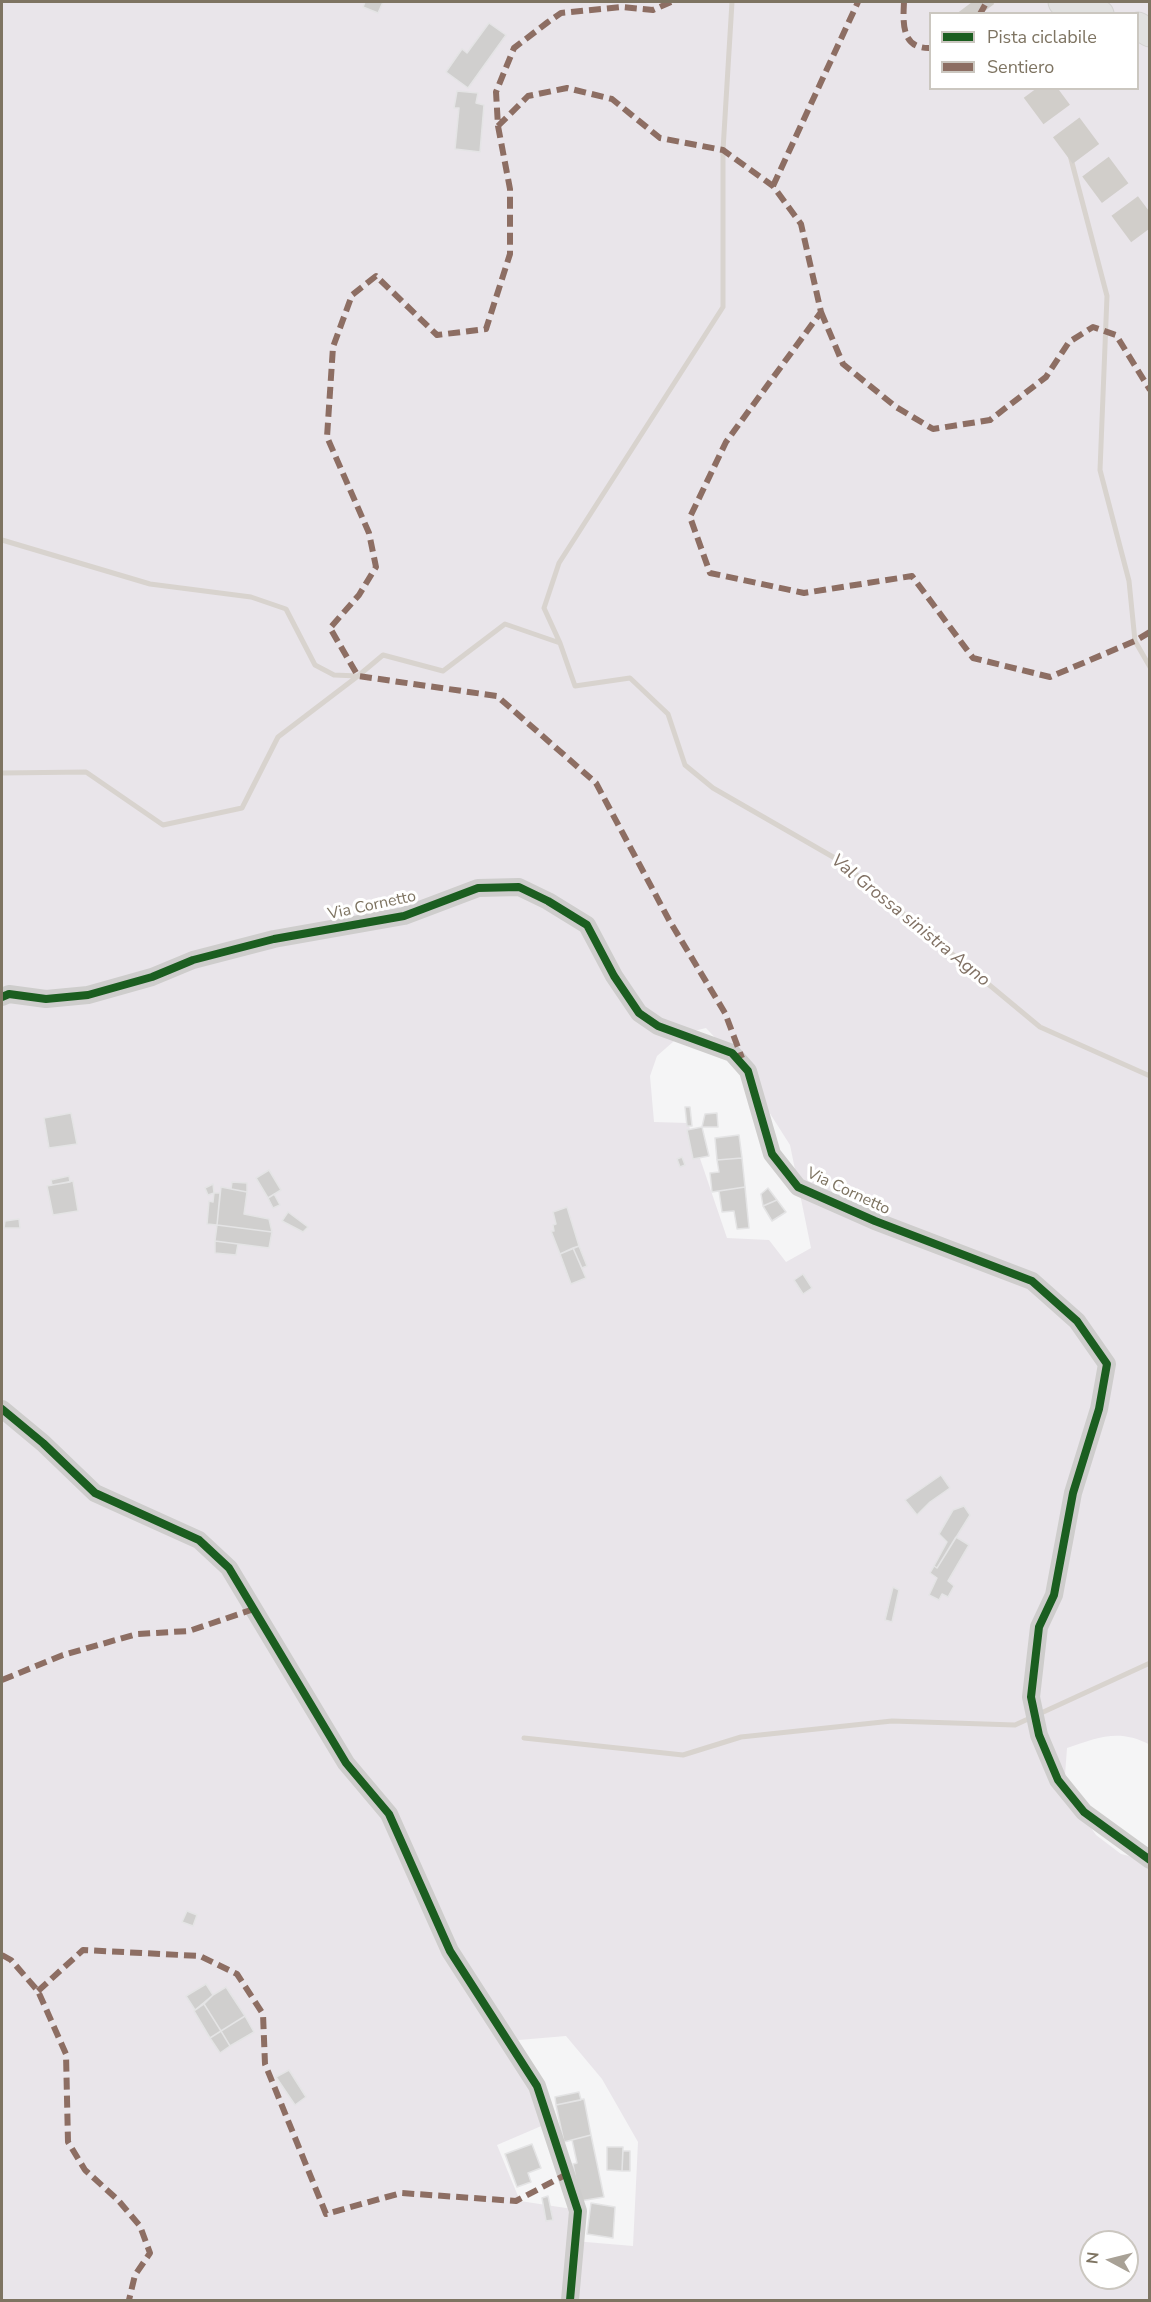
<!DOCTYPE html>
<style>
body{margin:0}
#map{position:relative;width:1151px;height:2302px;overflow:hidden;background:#f5f5f6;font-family:"Nunito Sans",sans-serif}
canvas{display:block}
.frame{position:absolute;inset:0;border:3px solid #7e7462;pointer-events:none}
.legend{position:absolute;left:929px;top:12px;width:210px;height:78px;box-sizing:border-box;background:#fff;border:2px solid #cbc7c0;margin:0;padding:8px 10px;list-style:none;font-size:18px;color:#7e7462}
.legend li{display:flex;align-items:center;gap:12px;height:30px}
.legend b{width:30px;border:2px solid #cbc7c0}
.north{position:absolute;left:1079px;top:2230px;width:60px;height:60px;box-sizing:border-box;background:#fff;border:2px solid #cbc7c0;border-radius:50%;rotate:277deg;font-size:16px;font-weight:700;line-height:24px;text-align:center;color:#7e7462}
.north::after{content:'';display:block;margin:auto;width:21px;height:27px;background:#a8a196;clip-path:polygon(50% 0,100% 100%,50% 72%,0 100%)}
</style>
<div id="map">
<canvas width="1151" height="2302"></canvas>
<div class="frame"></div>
<ul class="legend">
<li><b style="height:8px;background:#1b5e20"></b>Pista ciclabile</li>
<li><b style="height:8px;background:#8d6e63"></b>Sentiero</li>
</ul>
<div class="north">N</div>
</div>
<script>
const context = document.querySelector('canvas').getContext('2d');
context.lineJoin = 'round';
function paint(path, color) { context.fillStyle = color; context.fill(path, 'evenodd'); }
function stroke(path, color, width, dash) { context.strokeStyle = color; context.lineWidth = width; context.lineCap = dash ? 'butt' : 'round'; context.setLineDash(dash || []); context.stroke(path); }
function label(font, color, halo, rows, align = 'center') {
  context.font = font + ' "Nunito Sans",sans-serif'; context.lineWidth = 6; context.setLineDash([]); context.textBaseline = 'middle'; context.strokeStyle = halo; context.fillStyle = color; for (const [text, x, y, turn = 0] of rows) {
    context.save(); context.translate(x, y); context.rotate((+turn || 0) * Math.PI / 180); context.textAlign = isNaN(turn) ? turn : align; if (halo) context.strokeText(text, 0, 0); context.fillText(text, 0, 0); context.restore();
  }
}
paint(new Path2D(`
 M2 2H1149L1150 1745C1119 1728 1097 1738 1067 1748L1065 1775 1076 1806 1096 1835 1121 1854 1149 1861V2300H2ZM930 14H1138V88H930ZM706 1028 736 1060 790 1145 811 1248 786 1262 769 1240 727 1238 688 1123 654 1122 650 1076 657 1056 682 1034ZM566 2036 602 2079 638 2142 633 2246 574 2241 579 2210 520 2201 497 2145 546 2124 507 2041ZM1091 2242H1127V2278H1091Z`), '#e9e5ea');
stroke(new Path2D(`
 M1065 136 1107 296 1100 470 1129 581 1135 641 1150 667
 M2 540 150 584 251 597 286 609 315 665 334 675 358 676 383 655 443 671 505 624 560 643 575 686 630 678 668 714 685 765 713 788 840 861 1040 1027 1150 1076
 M560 643 544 608 559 563 723 307V150L732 2
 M2 773 86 772 163 825 242 808 278 737 358 676
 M524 1738 683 1755 741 1737 892 1721 1015 1725 1150 1663`), '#d8d3ce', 5);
const building = new Path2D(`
 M365 2H383L378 13 363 7Z
 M489 23 506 35 468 88 446 72 462 49 467 53Z
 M457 91 478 93 476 103 484 105 480 152 455 149 459 108H454Z
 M685 1107H690L692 1126H687Z
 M71 1113 77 1144 49 1148 44 1118Z
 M717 1113 718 1127H702L705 1114Z
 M702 1127 709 1156 693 1159 687 1130Z
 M739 1135 742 1158 717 1160 715 1138Z
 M682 1157 685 1165 680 1167 677 1159Z
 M742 1158 745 1187 712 1192 710 1173 719 1172 717 1160Z
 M269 1170 281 1190 268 1198 256 1178Z
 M69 1176 70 1182 52 1185 51 1180Z
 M73 1181 78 1211 53 1215 47 1186Z
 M232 1182 247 1183V1192L231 1189Z
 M213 1184 214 1193 208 1195 205 1188Z
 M221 1187 247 1192 244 1214 269 1219 272 1232 217 1225Z
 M745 1187 749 1228 737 1229 734 1211 722 1212 719 1191Z
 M768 1188 777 1200 763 1206 761 1194Z
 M214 1193H220L217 1225 207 1224 209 1201 213 1202Z
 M274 1194 280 1205 273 1208 268 1198Z
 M777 1200 786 1212 772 1221 763 1206Z
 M567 1207 579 1246 560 1254 551 1231H554L553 1225 556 1224 553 1212Z
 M288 1212 308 1227 303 1232 282 1221Z
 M19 1219 20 1228H4L5 1221Z
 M217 1225 272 1232 269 1248 215 1241Z
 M215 1241 238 1244 236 1255 215 1253Z
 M579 1246 587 1266 582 1268 573 1248Z
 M573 1248 586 1278 571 1284 560 1254Z
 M803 1274 812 1288 803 1294 794 1280Z
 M941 1475 950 1488 930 1502 917 1515 905 1500Z
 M964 1506 970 1515 937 1568 934 1566 947 1542 939 1534 953 1510Z
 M956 1537 969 1545 948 1581 954 1586 948 1597 942 1594 939 1600 929 1595 937 1578 930 1573 934 1566 937 1568Z
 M893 1587 899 1590 892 1622 885 1620Z
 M187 1911 197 1915 193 1926 182 1922Z
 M206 1984 213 1995 195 2010 186 1996Z
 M226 1987 245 2016 221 2031 204 2004 213 1995Z
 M204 2004 221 2031 210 2038 194 2011Z
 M245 2016 254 2032 230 2046 221 2031Z
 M221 2031 230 2046 220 2053 210 2038Z
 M289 2070 306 2097 295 2105 276 2077Z
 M579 2092 581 2100 556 2105 555 2097Z
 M584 2099 591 2135 564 2142 556 2105Z
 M591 2135 604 2197 580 2201 573 2164 577 2163 572 2140Z
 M532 2144 541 2168 528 2173 531 2182 517 2187 505 2154Z
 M607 2147H623L622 2171 607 2170Z
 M623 2151H630V2171H622Z
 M548 2196 553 2220 546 2221 542 2198Z
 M591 2203 615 2207 613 2238 587 2234Z`);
paint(building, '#d0cfce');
stroke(building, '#e4e4e5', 1.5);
stroke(new Path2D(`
 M972 2 981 14
 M1037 88 1150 240`), '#d1ceca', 33, [33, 16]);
const secondary = new Path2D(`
 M1062 2 1100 14
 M1138 26 1150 33`);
stroke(secondary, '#d4d3d2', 29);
stroke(new Path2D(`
 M985 5 987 2`), '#cecdcc', 9);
stroke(new Path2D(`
 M2 997 9 994 46 999 88 995 152 977 193 960 274 939 404 916 478 888 519 887 548 901 587 925 614 976 639 1013 658 1026 732 1053 748 1071 772 1154 798 1187 875 1221 1032 1281 1077 1321 1107 1364 1099 1409 1073 1493 1054 1595 1039 1627 1031 1697 1039 1735 1058 1780 1084 1812 1150 1860
 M2 1409 43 1443 95 1493 199 1540 229 1568 346 1763 389 1814 450 1951 537 2086 578 2211 570 2300`), '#cecdcc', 18);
stroke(secondary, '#e1e1e0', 27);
stroke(new Path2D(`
 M671 2 653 10 622 7 561 13 548 22 514 48 496 92 498 126 528 96 567 88 612 99 660 138 723 150 773 186 801 224 821 312 726 442 690 517 710 573 804 593 912 576 973 658 1050 677 1135 641 1150 632
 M904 2C903 22 901 49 930 48
 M980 14 985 5
 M498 126 510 189V254L486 329 437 335 376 276 352 295 333 347 327 437 369 533 376 567 359 595 330 628 358 676 497 696 596 783 669 920 725 1013 742 1058
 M773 186 858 2
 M821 312 843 364 896 407 933 429 990 420 1046 377 1069 342 1093 327 1116 335 1150 390
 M2 1680 63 1655 137 1634 189 1631 254 1609
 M2 1955 11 1960 38 1991 66 2054 68 2142 85 2170 118 2200 140 2226 150 2253 135 2275 129 2300
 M38 1991 83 1950 200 1956 237 1974 263 2014 265 2064 326 2214 401 2193 516 2201 567 2174`), '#8d6e63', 6, [12, 6]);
stroke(new Path2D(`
 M2 997 9 994 46 999 88 995 152 977 193 960 274 939 404 916 478 888 519 887 548 901 587 925 614 976 639 1013 658 1026 732 1053 748 1071 772 1154 798 1187 875 1221 1032 1281 1077 1321 1107 1364 1099 1409 1073 1493 1054 1595 1039 1627 1031 1697 1039 1735 1058 1780 1084 1812 1150 1860
 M2 1409 43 1443 95 1493 199 1540 229 1568 346 1763 389 1814 450 1951 537 2086 578 2211 570 2300`), '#1b5e20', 8);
label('16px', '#7e7462', '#fff', [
 ["Via Cornetto",372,906,-12],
 ["Via Cornetto",848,1192,25]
]);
label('italic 18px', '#807063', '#fff', [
 ["Val Grossa sinistra Agno",910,921,39]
]);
</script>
